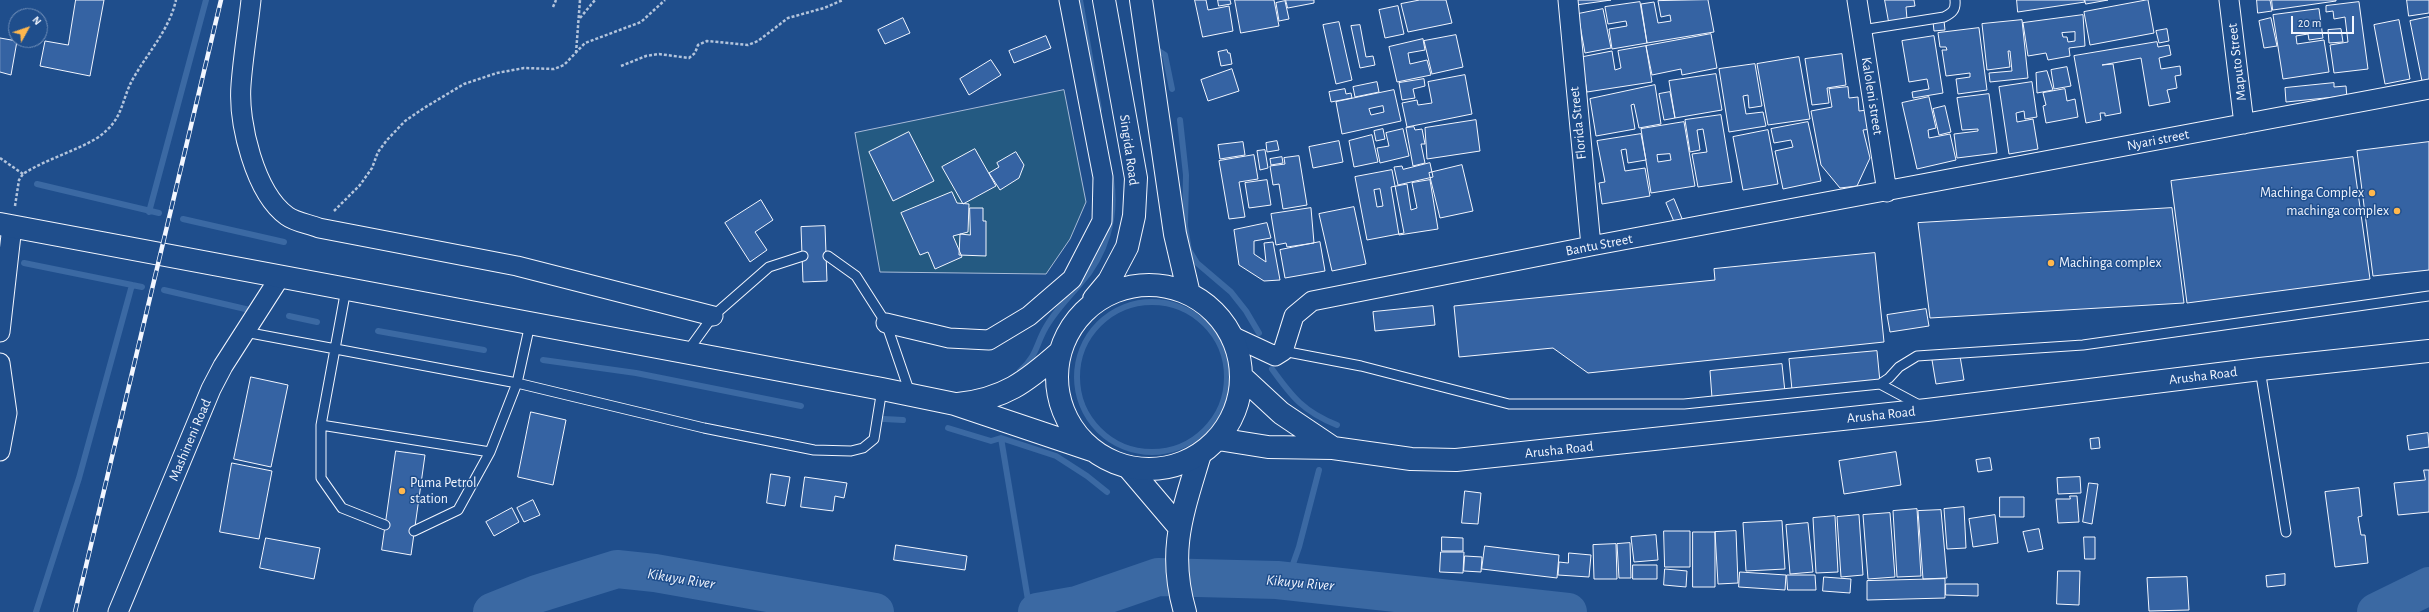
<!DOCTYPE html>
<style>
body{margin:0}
#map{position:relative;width:2429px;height:612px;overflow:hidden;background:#1f4e8c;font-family:"Alegreya Sans",sans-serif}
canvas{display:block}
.north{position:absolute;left:8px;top:8px;width:40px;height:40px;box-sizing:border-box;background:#1f4e8c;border:1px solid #7391ba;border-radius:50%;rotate:50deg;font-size:11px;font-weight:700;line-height:16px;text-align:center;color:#f2f6ff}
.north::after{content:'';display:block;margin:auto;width:14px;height:18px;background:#ffb74d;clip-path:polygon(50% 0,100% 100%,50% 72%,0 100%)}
.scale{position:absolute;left:2291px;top:16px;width:63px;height:18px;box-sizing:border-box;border:2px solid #f2f6ff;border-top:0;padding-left:5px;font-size:12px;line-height:14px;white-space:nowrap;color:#f2f6ff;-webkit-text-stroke:3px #1f4e8c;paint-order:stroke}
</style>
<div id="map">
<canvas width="2429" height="612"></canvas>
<div class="north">N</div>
<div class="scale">20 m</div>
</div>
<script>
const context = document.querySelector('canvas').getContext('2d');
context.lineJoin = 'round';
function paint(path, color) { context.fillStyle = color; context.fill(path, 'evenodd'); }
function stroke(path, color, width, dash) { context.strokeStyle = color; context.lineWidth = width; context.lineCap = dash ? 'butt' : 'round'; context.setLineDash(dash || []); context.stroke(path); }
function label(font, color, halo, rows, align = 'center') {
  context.font = font + ' "Alegreya Sans",sans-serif'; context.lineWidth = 3; context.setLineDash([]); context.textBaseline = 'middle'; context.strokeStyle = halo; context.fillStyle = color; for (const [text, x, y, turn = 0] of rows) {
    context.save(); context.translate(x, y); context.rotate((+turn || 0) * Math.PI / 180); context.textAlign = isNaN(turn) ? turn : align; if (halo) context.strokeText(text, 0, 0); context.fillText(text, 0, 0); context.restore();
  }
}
const green = new Path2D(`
 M1064 90 1086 202 1070 239 1046 274 880 272 855 133Z`);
paint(green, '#245a82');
stroke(green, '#a8bbd7', 1);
stroke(new Path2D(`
 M1080 0 1099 109
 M1154 48 1165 55 1172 89
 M1180 120 1186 175 1185 226 1189 250 1197 263 1231 292 1246 311 1259 333
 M37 184 159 213
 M149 212 206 0
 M183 219 284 242
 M24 263 142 287
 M164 290 254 311
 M1077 377a75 75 0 1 1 150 0a75 75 0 1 1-150 0Z
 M289 316 317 322
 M378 331 484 350
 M543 360 636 373 801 406
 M1272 369C1292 397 1304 412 1337 425
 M1020 371C1037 356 1036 344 1046 327 1055 311 1068 298 1080 284 1106 255 1117 217 1111 179
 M884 419 903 420
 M948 428 991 441 1001 438 1056 456 1087 476 1107 492
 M1001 438 1030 612
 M1287 581 1299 547 1319 470
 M36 612 79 478 132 285`), '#3b69a3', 6);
stroke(new Path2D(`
 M492 612 537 594 617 569 655 573 875 612
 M1037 612 1077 605 1158 577 1277 580 1568 612
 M2376 612 2429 586`), '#3b69a3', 38);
const building = new Path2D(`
 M76 0H104L90 76 40 66 45 41 68 45Z
 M1195 0H1206L1208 10 1229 6 1233 31 1203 37Z
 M1218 0H1230L1231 4 1219 6Z
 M1235 0H1274L1279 26 1241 33Z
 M1286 0H1314V3L1288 8Z
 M1420 0H1446L1452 23 1408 32 1401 4Z
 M1576 0H1611L1576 5Z
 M1708 0 1714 32 1647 43 1641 4 1654 2 1658 23 1671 21 1670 15 1661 17 1658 1Z
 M1885 0H1914L1915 6 1906 7 1907 19 1889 22Z
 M2017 0H2084L2085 2 2018 12Z
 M2085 0H2108L2086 4Z
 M2148 0 2154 33 2090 45 2084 12Z
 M2257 0H2270L2272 11 2258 13Z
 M2272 0H2336V1L2273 10Z
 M2407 0H2429V13L2409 16Z
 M1285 1 1289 19 1279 21 1276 3Z
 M1640 2 1647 43 1612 49 1609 29 1627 26 1626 21 1608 24 1605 7Z
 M2359 2 2368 69 2334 73 2330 45 2348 42 2345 17 2334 19 2333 11 2326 12V6Z
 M1398 6 1404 34 1385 38 1379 10Z
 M1603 9 1611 48 1585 53 1578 14Z
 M2319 9 2323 38 2309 40 2308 34 2296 36 2297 44 2324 40 2329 72 2283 79 2273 15Z
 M2083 15 2085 46 2069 48 2070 56 2048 60 2046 53 2028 56 2023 23ZM2075 32V41L2068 42 2067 37H2063L2062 33Z
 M2429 17V80L2422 81 2410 21Z
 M903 18 910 33 885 44 878 30Z
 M2271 18 2277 46 2264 48 2259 21Z
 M2022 20 2028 78 1990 82 1989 73 2012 71 2010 51H2008L2010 67 1987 70 1982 24Z
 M2399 20 2410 79 2385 84 2374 25Z
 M1944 21 1945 30 1934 31 1933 22Z
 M1339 22 1352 80 1336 84 1323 25Z
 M1360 25 1366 57 1373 56 1375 65 1360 68 1351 26Z
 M1979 28 1987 90 1958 94 1956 79 1970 77V73L1946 76 1942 50H1947L1946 47H1940L1938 33Z
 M2167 29 2169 41 2159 43 2156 31Z
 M2341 29 2343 42 2329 43 2328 30Z
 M1711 34 1717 68 1682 75 1681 69 1652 75 1646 46Z
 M1456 35 1463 67 1432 74 1424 41Z
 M1046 36 1051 48 1014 63 1009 51Z
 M1934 36 1943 93 1913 98 1912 92 1929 89 1927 79 1909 82 1902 41Z
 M0 38 17 41 11 75 0 72Z
 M1423 39 1425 50 1408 53 1410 64 1427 60 1431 75 1397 82 1389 47Z
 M2157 42 2158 47 2169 45 2171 55 2159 58 2161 69 2180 66 2181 75 2175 76 2177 88 2167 90 2170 102 2149 106 2141 58 2102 65 2113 64 2121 113 2105 116V113H2100L2101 120 2086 123 2074 56Z
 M1646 46 1652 82 1587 92 1581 57 1612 51 1615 70 1621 68 1618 51Z
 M1227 50 1228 53H1230L1232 64 1221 66 1218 52Z
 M1842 54 1846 85 1827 88 1829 103 1812 105 1805 59Z
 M1799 57 1810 119 1768 125 1757 64Z
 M991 60 1001 75 969 95 960 79Z
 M1755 64 1762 106 1749 108 1748 95 1743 96 1746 114 1763 112 1766 126 1729 132 1719 69Z
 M2067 67 2071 86 2054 89 2051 70Z
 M1232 69 1239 91 1208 101 1201 80Z
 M2047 71 2053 90 2037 93 2036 73Z
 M1716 74 1722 110 1675 118 1669 81Z
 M1465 75 1472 114 1407 127 1402 103 1417 100 1418 105 1432 103 1428 82Z
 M1424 79 1425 86 1413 89 1415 98 1402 100 1399 83Z
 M1377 82 1379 92 1355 97 1353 87Z
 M2032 82 2037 117 2025 119 2024 111 2016 113 2017 122 2033 119 2038 149 2009 154 1999 87Z
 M2334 83V87L2346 86 2347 98 2336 99 2335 97 2286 102 2285 88Z
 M1655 85 1661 124 1639 128 1634 104 1631 105 1635 129 1596 136 1590 99Z
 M1848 87 1849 98 1858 97 1859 111 1867 110 1871 129 1863 130 1870 158 1857 186 1840 188 1821 165 1811 111 1832 107 1829 89Z
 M1345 89 1346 94 1351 93 1352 98 1331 102 1329 92Z
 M2065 89 2067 101 2075 99 2078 117 2046 123 2043 106 2046 105 2043 93Z
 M1394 90 1401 121 1342 134 1336 102ZM1383 106 1384 112 1371 115 1369 109Z
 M1670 92 1675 118 1664 120 1659 94Z
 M1989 94 1997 153 1957 158 1954 134 1978 131V129L1962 130 1957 98Z
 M1929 97 1936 128 1928 130 1929 138 1950 134 1956 160 1917 169 1902 103Z
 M1945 106 1951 132 1939 135 1933 109Z
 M1721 115 1732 182 1698 187 1692 154 1707 152 1703 129 1697 130 1700 150 1690 152 1685 120Z
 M1476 120 1480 151 1427 159 1425 128Z
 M1684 122 1695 186 1651 193 1641 129ZM1670 154 1671 160 1658 162 1657 155Z
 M1808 122 1821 181 1783 189 1775 151 1793 147 1791 140 1774 143 1771 129Z
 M1414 127 1415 130 1422 129 1425 144H1421L1425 163 1413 166 1406 128Z
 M1383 129 1385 139 1376 141 1374 131Z
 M1403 129 1409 156 1380 163 1377 148 1389 146 1386 133Z
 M1768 130 1778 184 1743 190 1733 137Z
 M909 132 934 181 893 201 869 152Z
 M1641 134 1646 160 1628 163 1626 149 1621 150 1625 171 1645 168 1650 196 1602 204 1599 183 1605 182 1597 141Z
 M1372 135 1378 162 1354 167 1349 141Z
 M1277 141 1279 150 1267 152 1266 143Z
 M1339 141 1343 162 1313 168 1309 147Z
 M1243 142 1245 155 1220 159 1218 145Z
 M2429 142V270L2373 276 2357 151Z
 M975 149 996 186 963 204 942 167Z
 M1265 150 1268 168 1260 170 1257 151Z
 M1016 152 1024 165 1019 178 1000 190 989 173 999 167 997 163Z
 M1254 155 1258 179 1239 182 1245 217 1229 219 1219 161Z
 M1299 156 1307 205 1283 209 1279 184 1273 185 1270 166 1285 164 1284 158Z
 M1282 157 1283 163 1271 165 1270 159Z
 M2353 157 2370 279 2187 303 2171 181Z
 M1430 163 1433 177 1398 185 1394 167 1402 166 1403 169Z
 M1462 165 1473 211 1440 218 1429 173Z
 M1392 170 1404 233 1367 240 1355 177ZM1380 189 1383 206 1377 207 1374 190Z
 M1267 180 1271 205 1249 208 1245 183Z
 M1430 180 1438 229 1399 235 1391 187 1407 184 1411 210 1417 208 1412 183Z
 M952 192 957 203 969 204 968 232 953 236 962 257 935 269 928 252 920 255 901 213Z
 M1674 199 1683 221 1675 224 1666 203Z
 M761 200 773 220 755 232 767 250 750 262 725 223Z
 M1354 207 1366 264 1332 271 1319 214Z
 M970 208H983V221H986V256L959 255 960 234 970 235Z
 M1311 208 1314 243 1287 247 1286 243 1276 245 1271 214Z
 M2172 208 2184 303 1930 318 1918 223Z
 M1267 223 1271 238 1254 241V254L1266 262 1264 243 1273 242 1280 280 1264 281 1239 265 1234 230Z
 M825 226 827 281 803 282 801 227Z
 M1320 242 1325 271 1285 278 1280 250Z
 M1875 253 1884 342 1588 373 1553 348 1459 357 1454 306 1715 280 1714 269Z
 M1433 306 1435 325 1375 331 1373 312Z
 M1926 309 1929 326 1890 332 1887 315Z
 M1877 351 1880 382 1792 390 1789 359Z
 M1960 356 1964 380 1936 384 1932 360Z
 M1782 364 1785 392 1712 398 1710 371Z
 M251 377 288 385 271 467 234 459Z
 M531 412 566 420 553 485 518 477Z
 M2428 433 2429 447 2409 450 2407 436Z
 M2099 438 2100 448 2091 449 2090 439Z
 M396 451 425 455 411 555 382 550Z
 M1896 452 1901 485 1844 494 1839 461Z
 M1990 458 1992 470 1978 472 1976 460Z
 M232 463 272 471 259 539 220 532Z
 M2424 470H2429V512L2398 515 2394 483 2425 480Z
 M771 474 790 477 785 506 767 503Z
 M805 477 847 483 844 498 835 496 833 511 801 507Z
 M2080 477 2081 493 2058 494 2057 478Z
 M2089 483 2098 484 2092 524 2083 522Z
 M2359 488 2362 516 2358 517 2361 535H2365L2368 563 2335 567 2325 492Z
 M1465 491 1481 493 1478 524 1462 523Z
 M2070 496H2077L2079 522 2058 523 2056 499H2070Z
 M2000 497H2024V517H2000Z
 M533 500 540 515 524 522 517 508Z
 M1964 507 1966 548 1947 549 1944 509Z
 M512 508 519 522 494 536 486 522Z
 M1917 509 1921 576 1897 577 1893 511Z
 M1941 510 1947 578 1923 579 1918 511Z
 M1890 513 1895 577 1868 579 1863 515Z
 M1859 515 1863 575 1841 577 1837 517Z
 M1995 515 1998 543 1973 547 1969 519Z
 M1835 516 1838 572 1816 573 1813 518Z
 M1782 521 1785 569 1746 571 1743 523Z
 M1808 523 1813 572 1790 574 1786 525Z
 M2039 529 2043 549 2028 552 2023 532Z
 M1664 531H1690V567H1665Z
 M1736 531 1738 583 1718 584 1715 532Z
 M1693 532H1715V587H1693Z
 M1656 535 1658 560 1634 562 1631 537Z
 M1442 537 1463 538V551H1442Z
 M2084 537H2095V559H2085Z
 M266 538 320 548 314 579 260 568Z
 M1630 543 1631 578H1619L1617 544Z
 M1616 544 1617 579H1594L1593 545Z
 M896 545 967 556 965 570 894 560Z
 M1485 546 1559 555 1557 578 1482 569Z
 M1441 552H1464L1463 573 1440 572Z
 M1569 553 1591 555 1589 577 1558 575 1559 562 1568 563Z
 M1465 556 1482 557 1481 572 1464 571Z
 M1633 565H1657V579H1633Z
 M1665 569 1687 571 1686 587 1664 585Z
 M2058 571H2080L2079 605 2057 604Z
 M1740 572 1786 575 1785 590 1739 587Z
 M2285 574V585L2267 587 2266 576Z
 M1787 575H1815L1816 590H1788Z
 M1824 577 1851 579 1850 593 1823 591Z
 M2187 577 2189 610 2149 611 2147 578Z
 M1945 579V598L1867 600V581Z
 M1946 584H1978V596L1946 595Z`);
paint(building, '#3563a3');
stroke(building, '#f2f6ff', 1);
const lane = new Path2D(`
 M1862 30 1944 17C1952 13 1956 10 1955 0
 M828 256 856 276 886 323 910 393
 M346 289 321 425V478L342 508 385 525
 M245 332 517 383 704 428 814 450 851 451 863 448 874 439 882 389
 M1283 351 1361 366 1509 404H1684L1880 384 1889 378 1899 367 1917 356 2083 345 2429 296
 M687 352 713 316 769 267 803 256
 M2260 369 2286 532
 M1880 384 1921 406
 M321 425 490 452
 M414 531 458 510 490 452 517 383 530 324`);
const street = new Path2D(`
 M251 0C248 28 243 57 241 85 238 123 255 193 287 216 295 222 309 224 319 228L517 266 713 316
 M1568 0 1591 246
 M1857 0 1887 192
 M2229 0 2244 124
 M886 323 949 338 989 340 1029 316 1072 279 1102 221 1103 177 1069 0
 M0 332 12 226
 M1232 336 1275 356 1283 351 1294 316 1312 301 1591 246 2429 89
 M0 363 7 413 0 451
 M118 612 211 389 223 366 280 277`);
const secondary = new Path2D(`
 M1128 467 1179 527
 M1185 612C1167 550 1183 512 1200 454`);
const highway = new Path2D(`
 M1141 0 1175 234 1189 294
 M0 224 882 389 955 404 1092 450
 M1057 377a92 92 0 1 1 184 0a92 92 0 1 1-184 0Z
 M1094 299 1109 281 1127 247 1134 216 1136 178 1104 0
 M1241 376 1281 413 1333 448
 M958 404C1004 399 1026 382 1060 352
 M1218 439 1268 447 1333 448 1411 459 1456 460 1927 410 2260 369 2429 351`);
stroke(lane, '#f2f6ff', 11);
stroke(street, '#f2f6ff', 21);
stroke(secondary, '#f2f6ff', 24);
stroke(highway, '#f2f6ff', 24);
stroke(new Path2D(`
 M553 7 556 0
 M580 18 595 0
 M576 53 580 0
 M621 66 646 56 659 54 689 58 695 53 698 45 707 41 748 45 758 41 788 18 824 8 843 0
 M0 158 23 174
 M15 206 19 180 23 174C46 159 74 152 97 138 125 119 120 101 134 77 149 51 169 30 176 0
 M334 211 360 185 372 168 378 152 387 140 405 121 424 108 464 84 497 73 524 68 554 69 564 65 585 43 641 22 665 0`), '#b3c4dc', 2.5, [3, 2]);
stroke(lane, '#1f4e8c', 9);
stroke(street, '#1f4e8c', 19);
stroke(secondary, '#1f4e8c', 22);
stroke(highway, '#1f4e8c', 22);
const rail = new Path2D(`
 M75 612 221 0`);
stroke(rail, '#f2f6ff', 4.5);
stroke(rail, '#1f4e8c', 3, [9]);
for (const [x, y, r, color] of [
 [2372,193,4,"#ffb74d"],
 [2397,211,4,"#ffb74d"],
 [2051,263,4,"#ffb74d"],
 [402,491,4,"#ffb74d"]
]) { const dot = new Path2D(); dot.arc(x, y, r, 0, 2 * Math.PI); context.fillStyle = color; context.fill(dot); stroke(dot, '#1f4e8c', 1.5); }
label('14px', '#f2f6ff', '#1f4e8c', [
 ["Maputo Street",2237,62,-97],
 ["Kaloleni street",1872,96,81],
 ["Florida Street",1578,123,-96],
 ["Nyari street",2158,140,-11],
 ["Singida Road",1129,150,82],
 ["Bantu Street",1599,245,-11],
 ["Arusha Road",2203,376,-7],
 ["Arusha Road",1881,415,-6],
 ["Mashineni Road",190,440,-67],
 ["Arusha Road",1559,450,-6]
]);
label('14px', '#f2f6ff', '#1f4e8c', [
 ["Machinga Complex",2364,193],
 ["machinga complex",2389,211],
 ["Machinga complex",2059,263,"left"],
 ["Puma Petrol",410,483,"left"],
 ["station",410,499,"left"]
], 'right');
label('italic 15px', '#f2f6ff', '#1f4e8c', [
 ["Kikuyu River",681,579,9],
 ["Kikuyu River",1300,583,5]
]);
</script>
